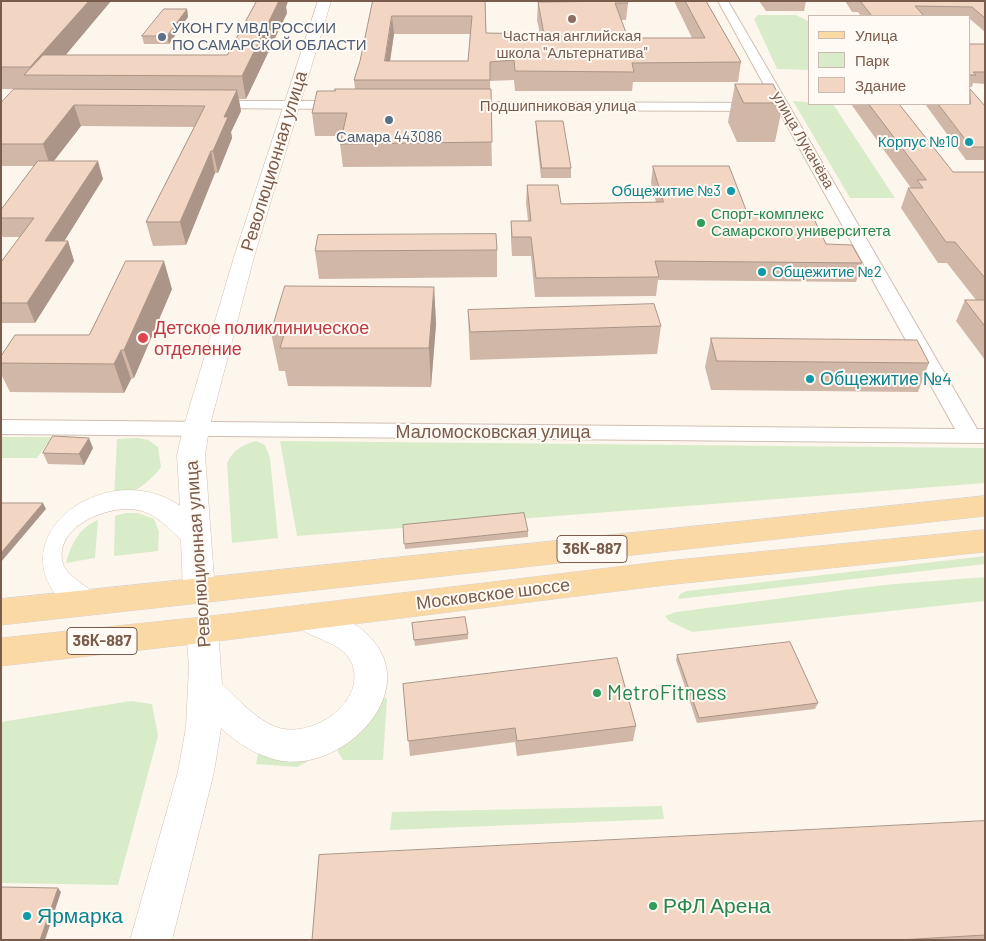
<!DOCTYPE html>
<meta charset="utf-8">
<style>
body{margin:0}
#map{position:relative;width:986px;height:941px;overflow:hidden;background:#fdf6ec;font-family:Barlow,sans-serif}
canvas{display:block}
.frame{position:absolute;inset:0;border:2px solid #7a5c4d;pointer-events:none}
.legend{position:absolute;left:808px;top:15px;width:162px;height:90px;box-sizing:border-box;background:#fffaf3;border:1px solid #cabbb1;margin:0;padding:6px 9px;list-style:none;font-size:15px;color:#7a5c4d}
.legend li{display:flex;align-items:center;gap:10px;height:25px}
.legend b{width:25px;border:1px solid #cabbb1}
</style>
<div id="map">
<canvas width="986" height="941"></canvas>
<div class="frame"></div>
<ul class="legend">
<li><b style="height:6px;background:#fbd9a5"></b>Улица</li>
<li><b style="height:14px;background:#d8ecc9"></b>Парк</li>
<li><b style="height:14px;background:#f3d5c3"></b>Здание</li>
</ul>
</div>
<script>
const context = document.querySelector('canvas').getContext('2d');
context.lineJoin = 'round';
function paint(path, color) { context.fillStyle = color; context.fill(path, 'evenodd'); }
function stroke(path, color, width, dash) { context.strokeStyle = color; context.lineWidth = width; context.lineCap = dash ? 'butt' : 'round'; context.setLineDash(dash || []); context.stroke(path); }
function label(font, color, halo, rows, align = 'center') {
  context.font = font + ' Barlow,sans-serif'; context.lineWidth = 4; context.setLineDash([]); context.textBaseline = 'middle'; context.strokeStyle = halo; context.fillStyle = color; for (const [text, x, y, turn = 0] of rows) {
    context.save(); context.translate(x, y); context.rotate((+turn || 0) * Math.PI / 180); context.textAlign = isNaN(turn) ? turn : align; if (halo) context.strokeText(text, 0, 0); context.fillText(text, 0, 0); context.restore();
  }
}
paint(new Path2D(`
 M758 15H796L810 22V70L777 69 754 19Z
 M793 101 833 104 895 198H850Z
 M1 437H52L37 458H1Z
 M138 438 148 440 158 447 161 467C150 482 134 494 114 498L117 439Z
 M256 441 265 445 270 458 278 538 232 543 227 463C233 450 242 445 256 441Z
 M280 441 985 448V483L297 536Z
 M126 513H138L154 519 159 532 158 551 114 556 115 516Z
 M98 520 95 558 66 563C71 544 79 528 98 520Z
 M985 556V564L678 599 680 594 687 591Z
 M985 577V601L692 632 669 621 665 616 676 612 883 585Z
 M380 698H387L383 760H343L338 752 337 742Z
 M131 701 152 704 158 736 118 885 1 883V722Z
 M259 750 307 757V762L297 767 256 764Z
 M662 806 664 819 390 830 392 812Z`), '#d8ecc9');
const minor = new Path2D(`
 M718 1H728L977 429H985V443L1 434V420L955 429 779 111 461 110 454 106 461 102 774 103Z
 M211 101H344L351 105 344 109 206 108 204 105Z`);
const secondary = new Path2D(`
 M318 1H331L254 257 209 429 205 455 215 592 210 601 199 604 188 601 183 592 181 540C170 529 157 515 142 511 112 502 52 526 63 564 68 579 95 588 103 604L98 613C80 619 75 612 61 601 0 534 108 456 180 506L177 455 183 429 234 257Z
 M305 604C327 611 353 619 369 636 425 693 340 775 277 760 256 755 237 743 221 728L214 772 172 940H130L178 772 186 727 189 667 186 630 191 621 202 617 213 621 218 630 222 684C238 699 255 719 276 727 309 739 360 707 354 671 349 637 302 642 289 617L294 608Z`);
const primary = new Path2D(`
 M985 496V516L1 625V599Z
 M985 530V552L666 585 202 643 1 666V638L202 617 666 561Z`);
stroke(minor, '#d1beb0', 2);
stroke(secondary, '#d6c0b0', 1);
stroke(primary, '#dad1cd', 1);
paint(minor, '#fff');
paint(secondary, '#fff');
paint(primary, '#fbd9a5');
paint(new Path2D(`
 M1 1H111L65 55H227L256 2H254L253 1H288L286 7 287 13 246 99H239L241 111 231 132 232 138 218 173H215L186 245 153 246 146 222 194 127 81 126 54 161 103 179 64 241H68L74 261 35 323H1V262L20 237H3L1 233V210L34 166H1V103L29 89H1Z
 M373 1H485L486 33 540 34 537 20 538 2 628 3 626 20H621L628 38H692L674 1H706L741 62 738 82H633L632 91H515L514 80 490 81 492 166 343 167 340 144 342 136H315L312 113 335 91 355 89 354 80 360 61ZM394 34H470L468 61H390Z
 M759 1H806L804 11H766Z
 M845 1H985V32L970 19V16H861L858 12H852Z
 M187 9 188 17 169 44H144L142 36Z
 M970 44H985V84L973 83 972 87H970Z
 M735 84 783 103 775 142H737L728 122Z
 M851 104H899L953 172H985V360L956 321 965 300H976L947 263H938L901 208 908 188H911Z
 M925 104H970L985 106V160H966Z
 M536 121 571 168V178H541L536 130Z
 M653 166 748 215 826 244 862 263 856 282 658 280 656 296 535 297 531 256H512L511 240V221H528L526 203 527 185 561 204 656 202 651 183Z
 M497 250V277L319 279 315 251Z
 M434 287 436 324 431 387 288 386 285 371H279L271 333Z
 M172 289 134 378 131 379 124 393 10 392 1 374V356L89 335Z
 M468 310 661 326 657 354 470 360 469 339Z
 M711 338 929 363 918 392 711 390 705 367Z
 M93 448 84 465 48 464 43 453Z
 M403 525 528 531V537L405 549Z
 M412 623 468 634V639L415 646Z
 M677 655 818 703 815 709 697 723 676 660Z
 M403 684 636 726 633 741 517 756 515 742 410 756Z
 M985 821V940H312Z`), '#d1b7a8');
paint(new Path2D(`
 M89 1H111L49 75H33L30 67Z
 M279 1H288L286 7 287 13 246 99 242 76Z
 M187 9 188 17 169 44 167 36Z
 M392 16 394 34 387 81 385 61Z
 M237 90 241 111 231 132 232 138 218 173 213 151 224 117Z
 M74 105 81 126 50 166 43 144Z
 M211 151 215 173 186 245 180 222Z
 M98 161 103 179 52 261 45 241Z
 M68 241 74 261 35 323 27 303Z
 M164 261 172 289 134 378 124 350Z
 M434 287 436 324 431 387 429 348Z
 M121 350 131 379 124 393 114 364Z
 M89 438 93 448 84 465 79 454Z
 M43 503 46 509 1 562V553Z
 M58 888 61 892 45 940H40Z`), '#aa9588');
const building = new Path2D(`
 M1 1H89L30 67H1Z
 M257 1H279L242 76 24 75 43 55H227Z
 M373 1H485L486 33 544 34 538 2 627 1 628 3H615L628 38H705L685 1H706L741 62 632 63 634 72 515 71 514 60 490 62V80H354L360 61ZM392 16H472L468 61H385Z
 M855 1H985V18L972 7 915 6 924 16H872L861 2Z
 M164 9H187L167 36H142Z
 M970 44H985V72H973L976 75H970Z
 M735 84H773L783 103H744Z
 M14 89 237 90 224 117H228L213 151H211L180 222H146L205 106 74 105 43 144H1V103Z
 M335 89H491L492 142 340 144 347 113H312L317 91H335Z
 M970 89 985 106V147H971L938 104H970Z
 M869 104H899L953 172H985V278L955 242H946L908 188H923L917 180H926Z
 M536 121H563L571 168H542Z
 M38 161H98L45 241H68L27 303H1V262L34 218H1V210Z
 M653 166H729L748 215H812L826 244 852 245 862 263 655 261 659 277 536 278 531 237H512L511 221H531L527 185H558L561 204 663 202Z
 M496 234 497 250 315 251 318 235Z
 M126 261H164L124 350H121L114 364 1 363V356L15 335H89Z
 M285 286 434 287 429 348H280L285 332 271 333Z
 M965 300H985V326Z
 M654 304 661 326 470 332 468 310Z
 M711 338 917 340 929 363 717 361Z
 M53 436 89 438 79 454 43 453Z
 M1 503H43L1 553Z
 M524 513 528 531 404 544 403 525Z
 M465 617 468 634 414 640 412 623Z
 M790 642 818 703 699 718 677 655Z
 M617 658 636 726 517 741 515 728 408 741 403 684Z
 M985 821V935L899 940H312L319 855Z
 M1 887 58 888 40 940H1Z`);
paint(building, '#f3d5c3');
stroke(building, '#aa9588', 1);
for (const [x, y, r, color] of [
 [572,19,5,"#8d6e63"],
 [162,37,5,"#5c6f8a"],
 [389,120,5,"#5c6f8a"],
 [969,142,5,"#0f9aa8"],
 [731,191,5,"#0f9aa8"],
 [701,223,5,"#2e9e5b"],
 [762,272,5,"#0f9aa8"],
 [143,338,6,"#e0444e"],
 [810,379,5,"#0f9aa8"],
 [597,693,5,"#2e9e5b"],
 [653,906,5,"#2e9e5b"],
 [27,916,5,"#0f9aa8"]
]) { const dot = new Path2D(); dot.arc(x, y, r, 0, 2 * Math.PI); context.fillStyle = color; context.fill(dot); stroke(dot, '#fffaf3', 2); }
label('15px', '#4e5e75', '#fffaf3', [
 ["УКОН ГУ МВД РОССИИ",172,28],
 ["ПО САМАРСКОЙ ОБЛАСТИ",172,45],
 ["Самара 443086",389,137,"center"]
], 'left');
label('15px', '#785e54', '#fffaf3', [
 ["Частная английская",572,36],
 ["школа \"Альтернатива\"",572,53]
]);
label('15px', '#7a5c4d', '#fffaf3', [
 ["Подшипниковая улица",558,106],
 ["улица Лукачёва",803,140,60]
]);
label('15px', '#0d838f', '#fffaf3', [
 ["Корпус №10",959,142],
 ["Общежитие №3",721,191],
 ["Общежитие №2",772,272,"left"]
], 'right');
label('15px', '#27864d', '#fffaf3', [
 ["Спорт-комплекс",711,214],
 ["Самарского университета",711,231]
], 'left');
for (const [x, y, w] of [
 [592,549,70],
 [102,641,70]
]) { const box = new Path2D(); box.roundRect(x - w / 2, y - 13.5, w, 27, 4); context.fillStyle = '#fffaf3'; context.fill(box); stroke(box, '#7a5c4d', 1); }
label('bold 16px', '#7a5c4d', null, [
 ["36К-887",592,549],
 ["36К-887",102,641]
]);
label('18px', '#7a5c4d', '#fffaf3', [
 ["Революционная улица",274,161,-73],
 ["Маломосковская улица",493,432],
 ["Революционная улица",198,554,-94],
 ["Московское шоссе",493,594,-7]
]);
label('18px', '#be3a42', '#fffaf3', [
 ["Детское поликлиническое",154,328],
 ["отделение",154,349]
], 'left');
label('18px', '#0d838f', '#fffaf3', [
 ["Общежитие №4",820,379]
], 'left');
label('21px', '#27864d', '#fffaf3', [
 ["MetroFitness",607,693],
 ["РФЛ Арена",663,906]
], 'left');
label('21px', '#0d838f', '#fffaf3', [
 ["Ярмарка",37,916]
], 'left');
</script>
